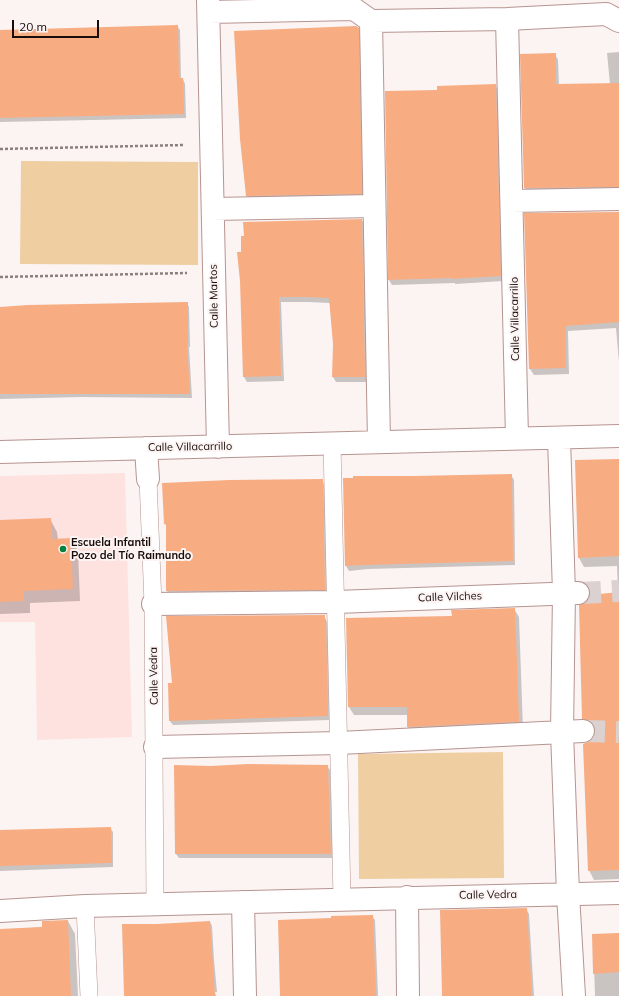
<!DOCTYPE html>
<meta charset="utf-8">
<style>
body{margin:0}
#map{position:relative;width:619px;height:996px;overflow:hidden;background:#fcf4f3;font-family:Mulish,sans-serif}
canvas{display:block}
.scale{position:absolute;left:12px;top:20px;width:87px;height:18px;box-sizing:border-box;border:2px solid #190d0b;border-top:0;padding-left:5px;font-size:12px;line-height:14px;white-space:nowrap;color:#190d0b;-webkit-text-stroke:3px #fcf4f3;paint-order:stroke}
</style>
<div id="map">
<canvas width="619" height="996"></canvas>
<div class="scale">20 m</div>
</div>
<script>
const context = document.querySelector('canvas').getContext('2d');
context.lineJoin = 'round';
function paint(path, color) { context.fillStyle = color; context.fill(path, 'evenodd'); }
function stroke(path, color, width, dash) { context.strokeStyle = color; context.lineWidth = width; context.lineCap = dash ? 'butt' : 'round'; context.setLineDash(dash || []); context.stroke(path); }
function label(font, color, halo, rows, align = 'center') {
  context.font = font + ' Mulish,sans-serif'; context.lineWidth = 4; context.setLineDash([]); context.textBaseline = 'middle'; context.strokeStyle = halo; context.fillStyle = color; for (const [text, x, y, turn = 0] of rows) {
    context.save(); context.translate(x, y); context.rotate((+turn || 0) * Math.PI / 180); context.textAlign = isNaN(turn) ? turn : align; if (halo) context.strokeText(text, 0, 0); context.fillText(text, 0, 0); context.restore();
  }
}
paint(new Path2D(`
 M125 473 132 737 37 740 35 622H0V476Z`), '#fee2df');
paint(new Path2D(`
 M21 161 198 162V265L20 264Z
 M503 752 504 878 359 879 358 754Z`), '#efcfa2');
paint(new Path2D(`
 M177 26 180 30 181 79H183L185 84 186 118 0 122V31Z
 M358 28 362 36 365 200 251 203 247 196Z
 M619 52V192L528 194 525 188 521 55 555 54 558 60 559 85 610 84 607 53Z
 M495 85 498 90 503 281 455 284V283L392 285 389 280 438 91Z
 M619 213V362L616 328 568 331 569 374 534 375 530 369 525 214Z
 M362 220 365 225 368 382H336L333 377 334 344 330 303 308 302H281L284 381 247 382 244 377 242 253Z
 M187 303 189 307 190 347H189L192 398 81 397 0 399V309Z
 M619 460V879L594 880 589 870 591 742 595 738 597 731 589 728 583 718 618 593 617 566 584 567 579 558Z
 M511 475 514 480 515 565 368 569 349 571 346 566 344 479Z
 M322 480 325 486 327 595 170 597 167 591V527L165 524Z
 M50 519 57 532 58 540 71 539 78 551 80 601 30 603V613L0 614V521Z
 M514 609 519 617 523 730 413 735 408 727V715H354L349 707 453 617Z
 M324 616 328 624 329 720 173 725 170 721 173 684Z
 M327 766 330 770 333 858H179L176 854Z
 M110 828 113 832V867L0 871V831Z
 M526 909 529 914 534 996H443Z
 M372 916 375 920 378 996H281L332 919Z
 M68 921 75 934 78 996H0V930L43 927Z
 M210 922 212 926 214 960 217 992H215L216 996H125L157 925Z
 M619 934V996H595L593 935Z`), '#0003');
paint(new Path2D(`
 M178 25 179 78H183L184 114 0 118V30Z
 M356 26 359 28 362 194 246 196 240 139 234 31Z
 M556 53V84L619 83V187L524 188 520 54Z
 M496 84 501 276 452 279V278L388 280 385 91 437 90V86Z
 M619 212V322L566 326V368L529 369 524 213Z
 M362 219 365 377H332L333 344 329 298 305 297H279L281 376 243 377 240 281 237 252H241V236H244L243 222Z
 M188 302V343H187L190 394H0V307L28 305Z
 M619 459V556L578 558 575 460Z
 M512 474 513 561 365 565 345 566 343 478H353V476H413Z
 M323 479 325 590 166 591V524H164L162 483 230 480Z
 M51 518 52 539 71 538 73 589 24 591V601L0 602V520Z
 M619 592V870L588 871 583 744 590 741 594 737 595 731 593 724 588 720 582 719 579 605 585 603 589 599 590 595Z
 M515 608 519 722 407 727V707H348L346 618 452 616 451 610Z
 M325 615V619H326L328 716 169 721 168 683H172L166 616Z
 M248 764 328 765 331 854H175L174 765 211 766Z
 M111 827 112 863 0 866V830Z
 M527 908 532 996H442L440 910Z
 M373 915 376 996H280L278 920 331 918V916Z
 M68 920 71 996H0V929L42 927V921Z
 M210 921 215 996H124L122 924H157Z
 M619 933V972L593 974 592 934Z`), '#f7ac82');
stroke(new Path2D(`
 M579 593 619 591
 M583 731 619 732`), '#dad1d0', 22, [22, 11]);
const lane = new Path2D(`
 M332 443 342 899
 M148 479 153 604 155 904
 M85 906 89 996`);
const street = new Path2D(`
 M208 0 218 447
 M209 12 354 9 371 21 507 19 606 14 619 21
 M507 19 517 438
 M371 21 379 442
 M512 201 619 199
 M213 209 374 206
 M559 438 564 593 562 732 568 894 574 996
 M146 448 148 479
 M0 452 619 436
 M153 604 336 602 578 593
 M155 747 339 743 583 731
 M407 897 408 996
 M243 902 245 996
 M0 911 85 906 619 893`);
stroke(lane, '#b69490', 18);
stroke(street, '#b69490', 24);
stroke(new Path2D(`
 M0 149 185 145
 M0 277 187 273`), '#897f7e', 2.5, [3, 2]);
stroke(lane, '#fff', 17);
stroke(street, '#fff', 22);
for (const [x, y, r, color] of [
 [63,549,4,"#00823c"]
]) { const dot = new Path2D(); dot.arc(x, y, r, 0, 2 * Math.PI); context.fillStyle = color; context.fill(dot); stroke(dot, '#fcf4f3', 1.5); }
label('11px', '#190d0b', '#fcf4f3', [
 ["Calle Martos",214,296,-91],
 ["Calle Villacarrillo",515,319,-91],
 ["Calle Villacarrillo",190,447,-1],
 ["Calle Vilches",450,597,-2],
 ["Calle Vedra",154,676,-91],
 ["Calle Vedra",488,895,-1]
]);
label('bold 11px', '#190d0b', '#fcf4f3', [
 ["Escuela Infantil",71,543],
 ["Pozo del Tío Raimundo",71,556]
], 'left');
</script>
